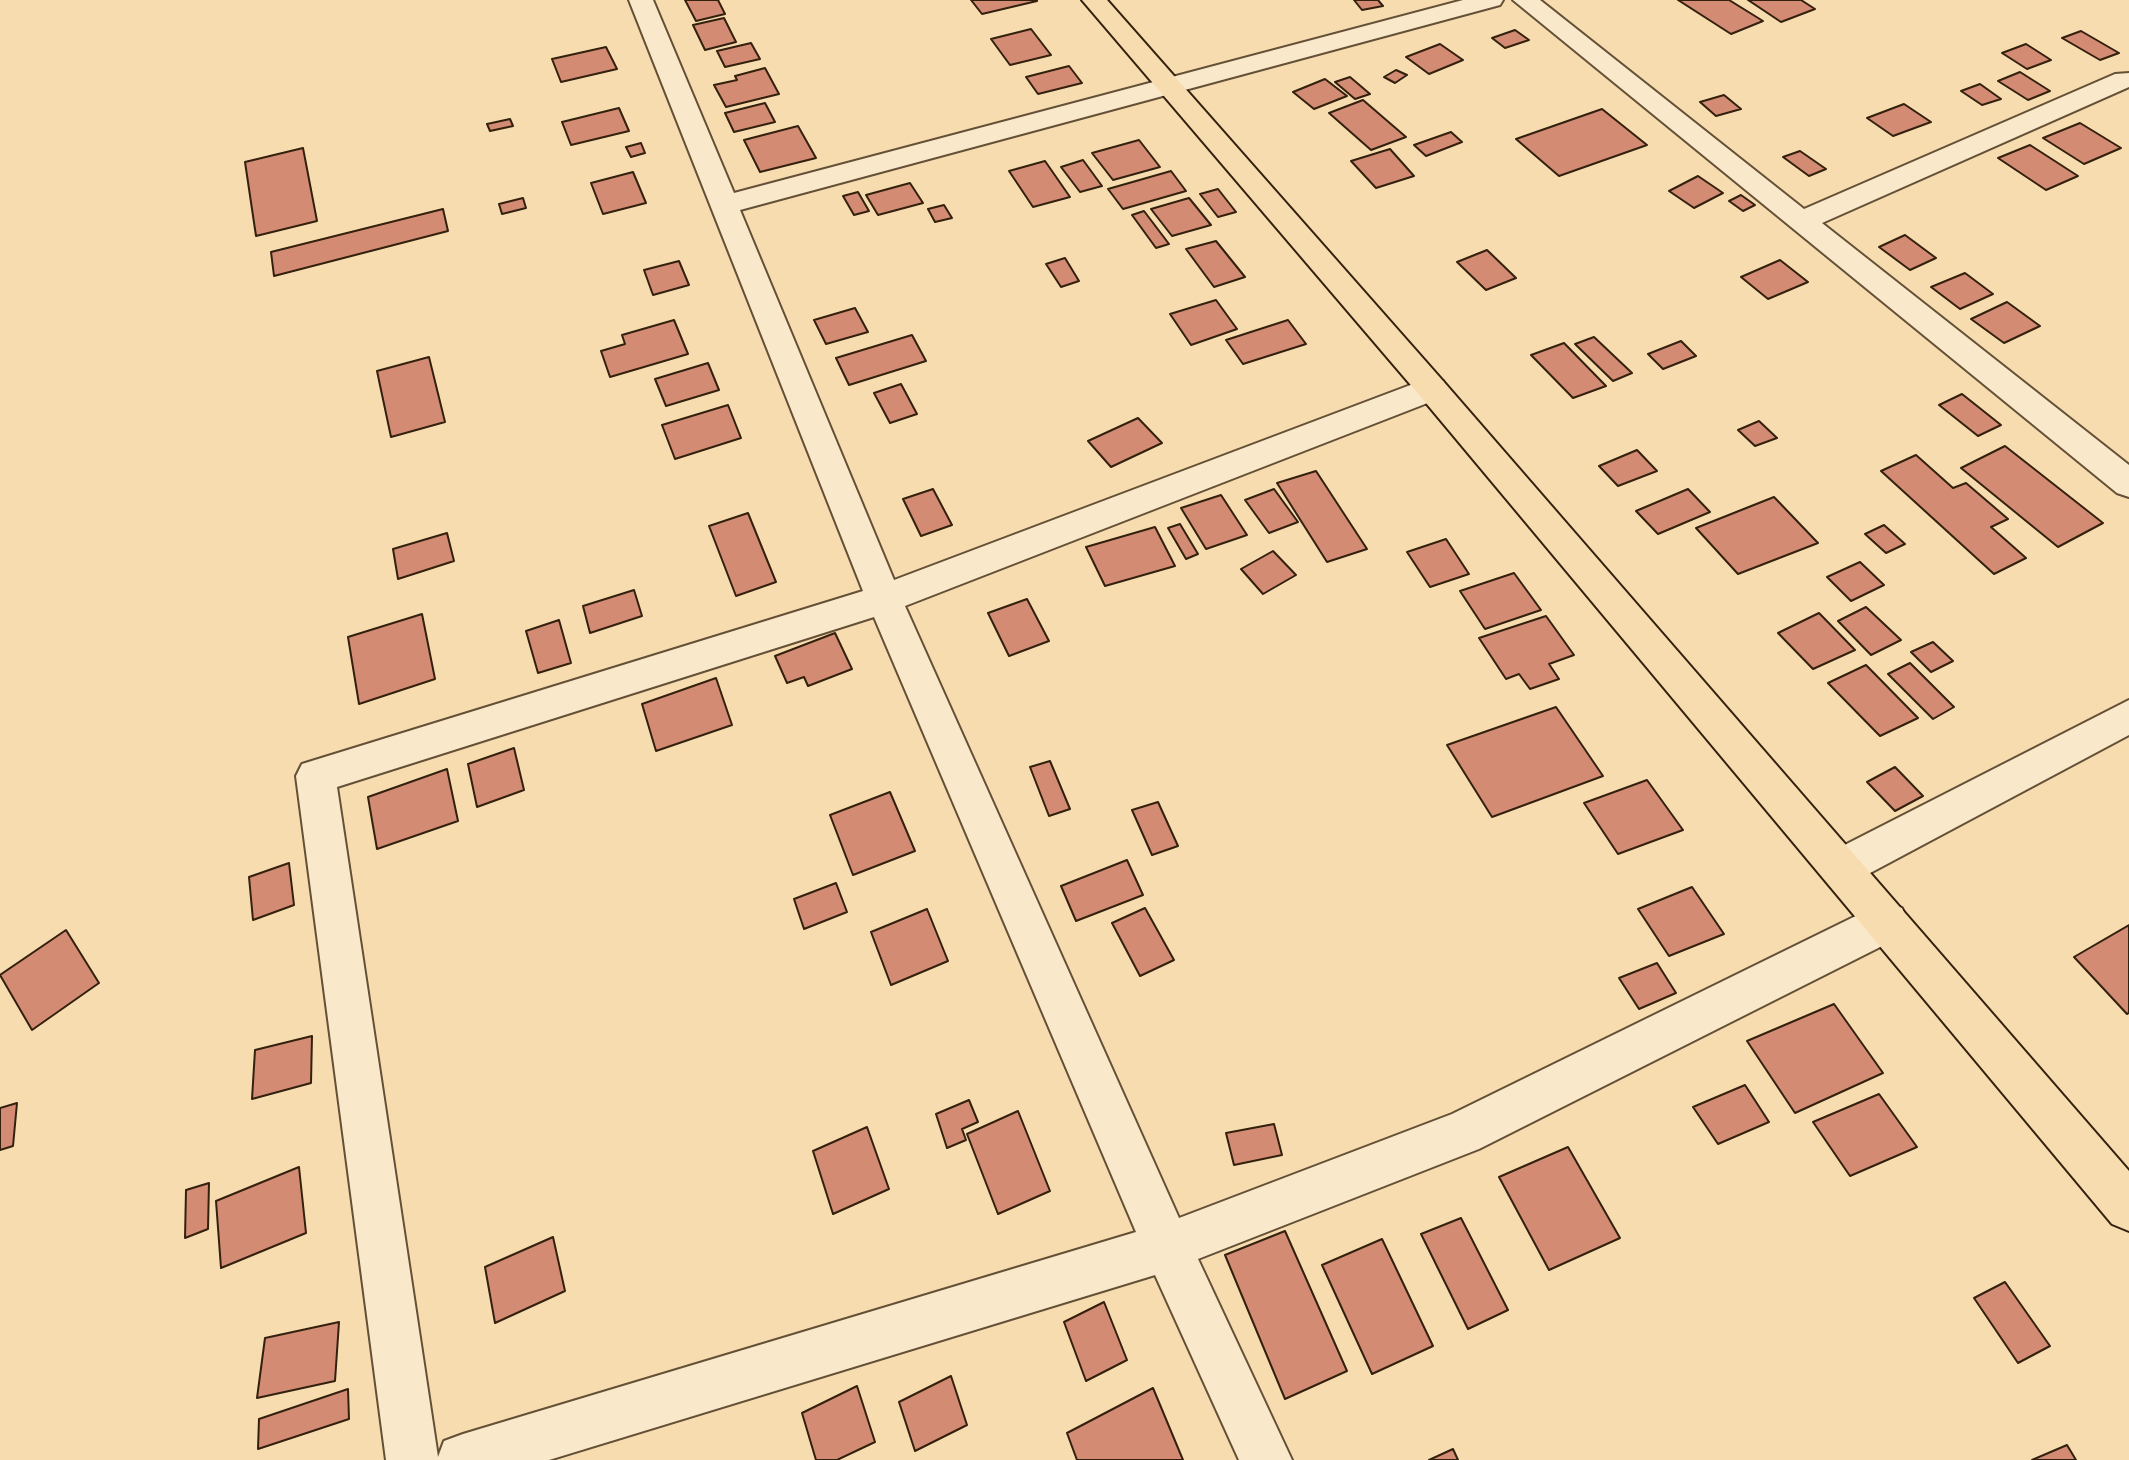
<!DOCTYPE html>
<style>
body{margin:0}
canvas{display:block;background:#f7dcaf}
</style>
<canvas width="2129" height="1460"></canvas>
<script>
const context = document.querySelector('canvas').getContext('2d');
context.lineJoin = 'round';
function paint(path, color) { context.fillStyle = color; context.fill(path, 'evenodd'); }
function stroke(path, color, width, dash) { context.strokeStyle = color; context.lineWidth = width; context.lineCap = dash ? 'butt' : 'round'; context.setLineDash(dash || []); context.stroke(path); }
const building = new Path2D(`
 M685 0H718L725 14 696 21Z
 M971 0H1037V1L982 14Z
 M1354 0H1378L1383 6 1362 10Z
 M1678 0H1729L1763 21 1731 34Z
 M1748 0H1801L1815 9 1781 22Z
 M724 18 736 42 705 50 693 25Z
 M1031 29 1051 55 1010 65 991 39Z
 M1515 30 1529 40 1505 48 1492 38Z
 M2081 31 2119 53 2100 60 2062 38Z
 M751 43 760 59 725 67 717 51Z
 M1440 44 1463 60 1429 74 1406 57Z
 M2026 44 2051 60 2027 69 2002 53Z
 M606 47 617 69 561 82 552 59Z
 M1069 66 1082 83 1038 94 1026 77Z
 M765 68 779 94 726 107 714 85 737 80 735 76Z
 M1396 70 1407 75 1395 83 1384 77Z
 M2020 72 2050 91 2028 100 1998 81Z
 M1350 77 1370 94 1355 99 1335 82Z
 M1325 79 1347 96 1314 109 1293 92Z
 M1980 84 2001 99 1982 105 1961 91Z
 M1724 95 1741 109 1716 116 1700 102Z
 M1363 100 1406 137 1371 150 1329 113Z
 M765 103 775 122 734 132 725 113Z
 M1904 104 1931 122 1893 136 1867 118Z
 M619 108 629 131 571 145 562 122Z
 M1602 109 1647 145 1559 176 1516 139Z
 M510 119 513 126 490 131 487 124Z
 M2080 123 2121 148 2084 164 2043 138Z
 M798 126 816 158 760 172 744 140Z
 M1451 132 1462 142 1426 156 1414 145Z
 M1139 140 1160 167 1113 180 1092 153Z
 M641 143 645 153 631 157 626 147Z
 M2030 145 2078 176 2046 190 1998 158Z
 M303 148 317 221 256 236 245 162Z
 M1390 149 1414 176 1376 188 1351 161Z
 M1800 151 1826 169 1809 176 1783 157Z
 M1083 160 1102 186 1080 192 1061 167Z
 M1045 161 1070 197 1033 207 1009 171Z
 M1171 171 1186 191 1123 209 1108 189Z
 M633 172 646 203 603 214 591 183Z
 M1698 176 1723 193 1694 208 1669 191Z
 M910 183 923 203 878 215 866 195Z
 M1218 189 1236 212 1218 217 1200 194Z
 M858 192 869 211 854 215 843 196Z
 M1741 195 1755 205 1743 211 1729 201Z
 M523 198 526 208 502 214 499 204Z
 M1189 198 1211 225 1172 236 1151 209Z
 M944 205 952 218 935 222 928 209Z
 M443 209 448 231 274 276 271 252Z
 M1144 211 1169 244 1156 248 1132 215Z
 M1905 235 1936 258 1910 270 1879 247Z
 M1216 241 1245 277 1214 287 1186 249Z
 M1487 250 1516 278 1486 290 1457 262Z
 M1065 258 1079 281 1061 287 1046 264Z
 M1780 260 1808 282 1768 299 1741 277Z
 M679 261 689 285 653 295 644 270Z
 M1965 273 1993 294 1960 309 1931 287Z
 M1216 300 1237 329 1191 345 1170 314Z
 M2007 302 2040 326 2004 343 1971 319Z
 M855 308 868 332 826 344 814 320Z
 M674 320 688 354 610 377 601 351 625 344 622 335Z
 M1288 320 1306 344 1243 364 1226 340Z
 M912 335 926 361 849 385 836 358Z
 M1594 337 1632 373 1613 381 1575 344Z
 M1681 341 1696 356 1663 369 1648 354Z
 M1564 343 1606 386 1573 398 1531 355Z
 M429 357 445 422 391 437 377 371Z
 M708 363 719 390 666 406 655 379Z
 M901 384 917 414 890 423 874 393Z
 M1962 394 2001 425 1978 436 1939 405Z
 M728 405 741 438 675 459 662 425Z
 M1138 418 1162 443 1111 467 1088 441Z
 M1759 421 1777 438 1755 446 1738 430Z
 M2005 446 2103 523 2058 547 1961 468Z
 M1637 450 1657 471 1618 486 1599 466Z
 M1916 455 1953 488 1966 483 2008 519 1991 527 2026 558 1994 574 1881 471Z
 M1316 471 1367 549 1327 562 1277 483Z
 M933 489 952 525 921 536 903 499Z
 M1274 489 1298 522 1269 533 1245 500Z
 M1688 489 1710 512 1658 534 1636 511Z
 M1221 495 1247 535 1206 549 1181 508Z
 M1774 497 1818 543 1738 574 1696 528Z
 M748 513 776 582 736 596 709 526Z
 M1180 524 1198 554 1186 559 1168 528Z
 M1884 525 1905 544 1886 553 1865 534Z
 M1155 527 1175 566 1105 586 1086 547Z
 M447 533 454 561 398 579 393 549Z
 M1446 539 1469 574 1430 587 1407 552Z
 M1273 551 1296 575 1263 594 1241 569Z
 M1860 562 1884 585 1851 601 1827 577Z
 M1514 573 1541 610 1485 629 1460 591Z
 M634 590 642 616 590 633 583 606Z
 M1027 599 1049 641 1009 656 988 613Z
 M1866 607 1901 640 1871 655 1838 621Z
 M1819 613 1855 650 1813 669 1778 633Z
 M422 614 435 679 359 704 348 637Z
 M1546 616 1574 655 1549 664 1559 679 1530 689 1519 674 1506 679 1479 638Z
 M559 620 571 663 538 673 526 631Z
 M835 633 852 669 808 686 804 677 787 683 775 656Z
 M1933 642 1953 661 1931 672 1911 652Z
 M1910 663 1954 707 1933 719 1888 674Z
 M1866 665 1918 718 1880 736 1828 683Z
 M716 678 732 725 656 751 642 704Z
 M1556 707 1603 776 1492 817 1447 745Z
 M514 748 524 790 477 807 468 764Z
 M1050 761 1070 809 1049 816 1030 767Z
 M1895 767 1923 796 1895 811 1867 782Z
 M447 769 458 821 377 849 368 797Z
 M1647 780 1683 830 1618 854 1584 803Z
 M890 792 915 851 853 875 830 815Z
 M1158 802 1178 846 1152 855 1132 810Z
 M1127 860 1143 895 1076 921 1061 886Z
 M289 863 294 905 253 920 249 877Z
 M836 883 847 912 804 929 794 899Z
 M1692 887 1724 934 1669 956 1638 909Z
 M1145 908 1174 960 1140 976 1112 923Z
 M927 909 948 961 891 985 871 932Z
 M2129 925V1013L2127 1014 2074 957Z
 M66 930 99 983 32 1030 0 975Z
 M1657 963 1676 993 1639 1009 1619 978Z
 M1834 1004 1883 1073 1795 1113 1747 1041Z
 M312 1036 311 1083 252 1099 255 1050Z
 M1745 1085 1769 1122 1718 1144 1693 1107Z
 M1879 1094 1917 1147 1850 1176 1813 1122Z
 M969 1100 978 1122 962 1129 966 1140 947 1148 936 1114Z
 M17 1103 13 1146 0 1150V1108Z
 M1018 1111 1050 1191 998 1214 967 1134Z
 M1274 1124 1282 1155 1234 1165 1226 1133Z
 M867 1127 889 1189 833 1214 813 1151Z
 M1568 1147 1620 1238 1549 1270 1499 1177Z
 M299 1167 306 1233 221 1268 216 1201Z
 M209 1183 208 1229 185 1238 186 1190Z
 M1461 1218 1508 1310 1468 1329 1421 1234Z
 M1285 1231 1347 1371 1285 1399 1225 1255Z
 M553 1237 565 1291 495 1323 485 1267Z
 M1382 1239 1433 1346 1372 1374 1322 1265Z
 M2005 1282 2050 1346 2018 1363 1974 1298Z
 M1104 1302 1127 1360 1086 1381 1064 1322Z
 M339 1322 335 1381 257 1398 265 1338Z
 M951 1376 967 1425 915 1451 899 1402Z
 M857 1386 875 1442 837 1460H816L802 1413Z
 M1153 1388 1183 1460H1077L1067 1433Z
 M348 1389 349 1419 258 1449 259 1419Z
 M2067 1445 2076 1460H2032Z
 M1453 1449 1458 1460H1429Z`);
paint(building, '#d38b74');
stroke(building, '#33210e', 2);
const street = new Path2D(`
 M629 0H653L734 193 1463 0H1503L1500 5 740 210 894 580 1421 381 1432 377 1443 381 1448 389 1443 397 905 606 1179 1218 1452 1114 1872 908 1887 902 1902 908 1908 922 1902 936 1479 1149 1198 1259 1292 1460H1239L1155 1275 549 1460H386L296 776 302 764 863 591ZM874 617 1136 1232 463 1434 444 1441 438 1457 337 787Z
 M1513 0H1540L1804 209 2115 74 2129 73V87L1822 223 2129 465V497L2117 493Z
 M2129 700V735L1857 880 1842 886 1827 880 1821 867 1827 854Z`);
const highway = new Path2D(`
 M1082 0H1107L1443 381 2129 1171V1231L2112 1224 1421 397Z`);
stroke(street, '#645036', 4);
stroke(highway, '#33210e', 4);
paint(street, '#fae8cb');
paint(highway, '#f7dcaf');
</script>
